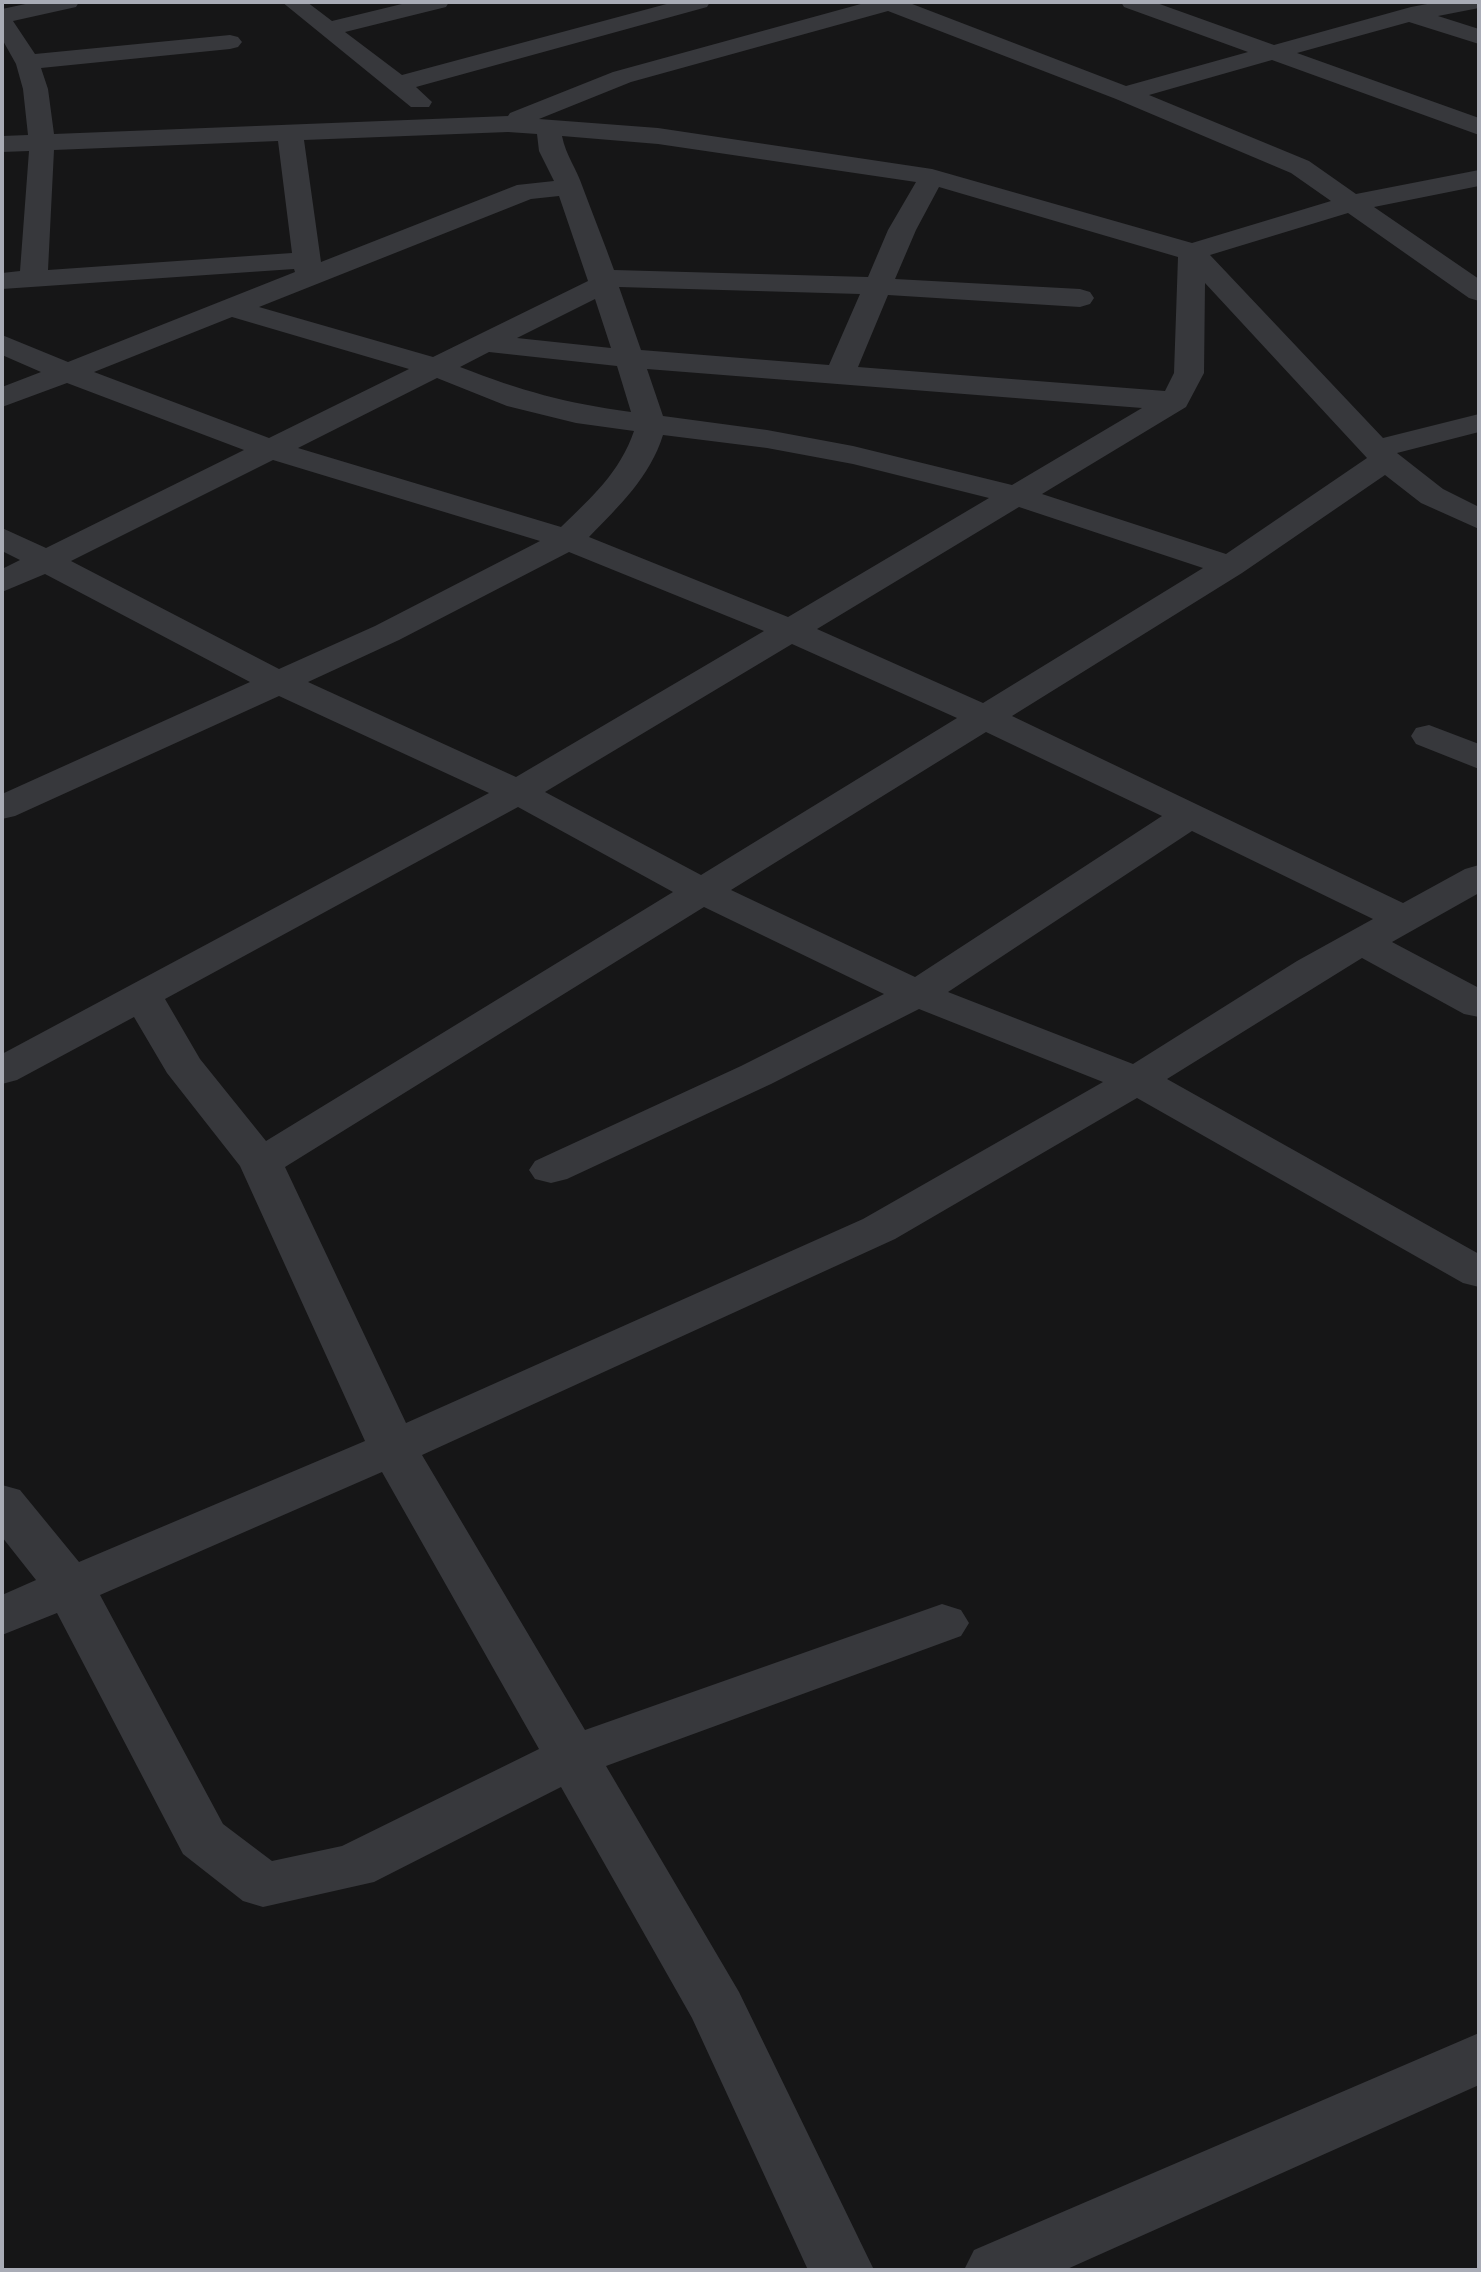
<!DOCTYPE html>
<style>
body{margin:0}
#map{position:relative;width:1481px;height:2272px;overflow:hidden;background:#161617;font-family:Barlow,sans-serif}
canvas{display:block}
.frame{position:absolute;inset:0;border:4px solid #a9acb6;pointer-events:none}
</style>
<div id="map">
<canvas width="1481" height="2272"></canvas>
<div class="frame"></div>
</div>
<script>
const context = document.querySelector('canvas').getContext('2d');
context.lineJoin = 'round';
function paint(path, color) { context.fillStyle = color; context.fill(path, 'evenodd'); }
paint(new Path2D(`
 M35 2H79L76 7 13 21 35 54 230 35 238 37 242 42 238 47 230 49 41 68 48 89 54 134 508 116 510 113 613 72 868 2H907L1126 86 1248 52 1124 7 1121 2H1154L1274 45 1411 7 1438 2H1479V8L1438 16 1479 29V44L1409 22 1297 53 1479 118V135L1272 60 1149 95 1309 161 1356 194 1479 170V186L1374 207 1479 279V301L1469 298 1348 213 1210 255 1383 438 1479 414V432L1397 453 1443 489 1479 507V529L1421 503 1385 475 1242 573 1012 716 1403 903 1465 869 1479 865V893L1392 942 1479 988V1017L1464 1014 1362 958 1167 1079 1479 1254V1287L1463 1283 1137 1098 895 1239 422 1455 585 1730 942 1604 961 1610 969 1623 961 1636 606 1766 739 1992 874 2270H808L692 2018 561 1787 374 1882 263 1907 243 1901 183 1854 57 1613 2 1635V1595L36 1580 2 1537V1485L20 1490 79 1562 365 1441 240 1166 167 1073 134 1017 17 1080 2 1084V1054L489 793 279 696 15 816 2 819V794L250 682 45 574 2 592V569L20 560 2 551V528L46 548 244 450 67 383 2 407V387L41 372 2 355V335L68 362 295 272 294 269 2 289V273L20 271 29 151 2 152V136L28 135 23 89 16 64 2 39V9ZM888 11 1116 99 1291 173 1331 201 1192 243 932 169 658 128 539 119 631 82ZM508 132 537 134 539 151 554 181 517 185 321 262 304 140ZM562 136 658 144 916 182 888 230 868 277 614 270C604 242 593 215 583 188 577 169 566 156 562 136ZM278 141 292 253 48 270 54 150ZM939 187 1178 257 1174 373 1165 391 858 367 888 295 1080 307 1090 304 1094 298 1090 292 1080 289 895 279 916 230ZM559 196 588 281 433 357 259 307 531 199ZM1205 283 1367 458 1226 554 1042 494 1186 407 1204 373ZM619 287 860 294 829 365 641 350ZM595 299 611 348 517 338ZM232 317 409 369 269 438 94 372ZM489 352 617 366 631 412C565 403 522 391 460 367ZM647 369 1142 408 1012 485 853 446 767 430 663 416ZM437 378 507 406 576 423 634 431C620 472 592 497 561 527L298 448ZM663 435 767 448 853 464 989 498 788 617 589 537C619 506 650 477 663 435ZM273 460 540 541 375 626 279 669 71 561ZM1019 507 1203 568 983 703 817 629ZM569 552 764 631 516 777 308 682 399 640ZM792 644 957 718 701 875 545 792ZM986 732 1162 816 915 977 731 890ZM518 807 673 892 266 1141 200 1059 165 999ZM1192 831 1373 919 1297 961 1133 1064 948 992ZM704 907 884 994 741 1066 535 1161 529 1170 535 1179 551 1183 567 1179 771 1084 919 1009 1103 1082 863 1219 406 1423 285 1167ZM382 1472 539 1749 342 1846 272 1861 223 1824 100 1595Z
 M282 2H307L332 21 410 2H449L446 7 345 32 402 75 674 2H710L707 7 416 87 432 102 429 107H411Z
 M1429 725 1479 744V769L1416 744 1411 736 1416 728Z
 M1479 2033V2085L1065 2270H964L974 2250Z`), '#37383c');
</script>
